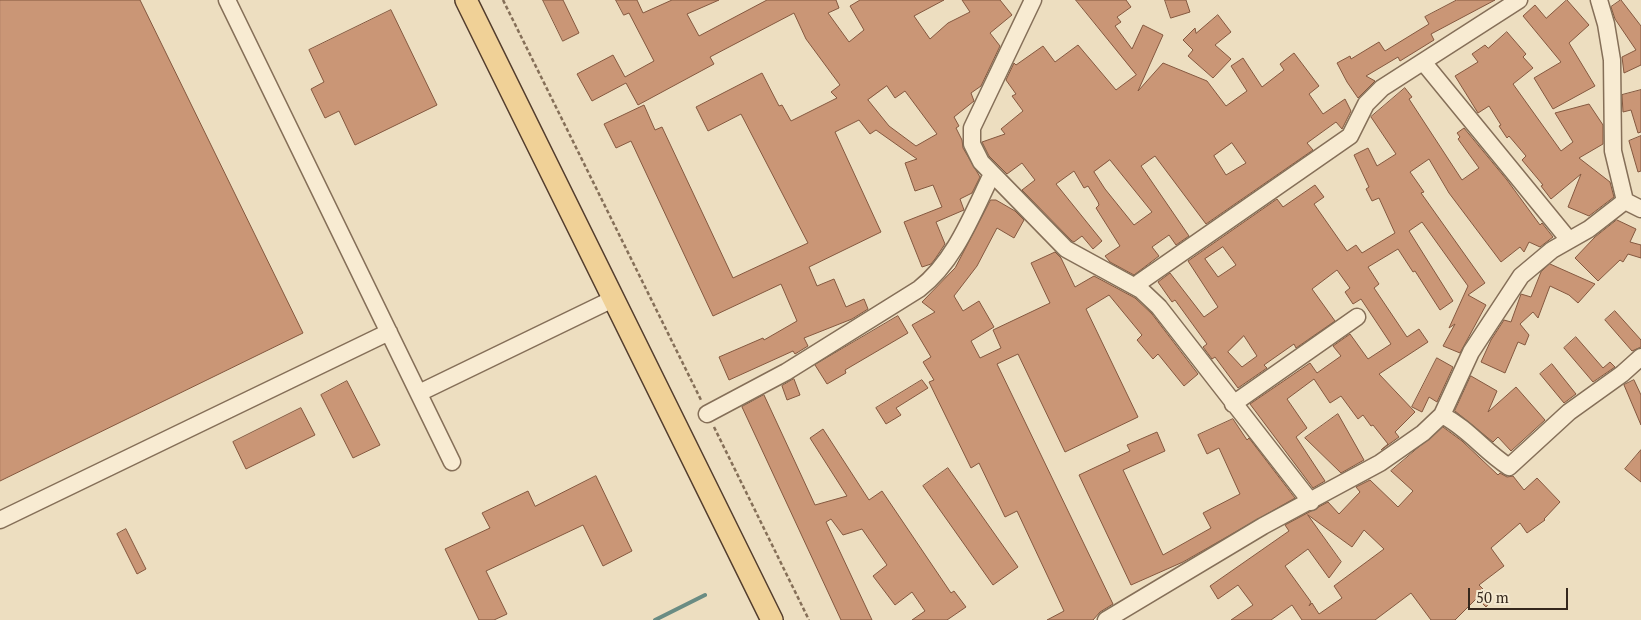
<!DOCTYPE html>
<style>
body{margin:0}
#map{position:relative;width:1641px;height:620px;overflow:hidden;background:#eddec0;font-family:"PT Serif",serif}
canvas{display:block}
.scale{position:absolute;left:1468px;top:588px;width:100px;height:22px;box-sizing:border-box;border:2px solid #35271c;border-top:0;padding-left:6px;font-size:15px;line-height:18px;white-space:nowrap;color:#35271c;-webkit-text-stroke:4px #f4e8cf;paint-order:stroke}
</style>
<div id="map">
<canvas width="1641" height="620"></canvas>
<div class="scale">50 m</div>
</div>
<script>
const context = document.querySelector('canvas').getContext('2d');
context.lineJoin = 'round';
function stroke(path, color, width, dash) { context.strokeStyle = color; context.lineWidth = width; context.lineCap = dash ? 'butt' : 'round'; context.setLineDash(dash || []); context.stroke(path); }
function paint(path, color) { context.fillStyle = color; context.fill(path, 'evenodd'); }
stroke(new Path2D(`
 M655 620 705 595`), '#6a8c83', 4);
const building = new Path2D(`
 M0 0H140L303 333 0 481Z
 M543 0H563L579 33 563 41Z
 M616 0H637L643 13 672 0H719L687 14 699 36 767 0H836L839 8 828 13 849 42 864 30 850 6 860 0H944L914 16 930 39 948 23 970 12 962 0H1000L1012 15 990 33 1000 46 981 86 971 93 974 101 954 117 959 126 956 128 962 140 963 148 980 177 972 193 960 199 964 210 936 222 945 244 935 259 931 264 922 267 904 222 942 207 933 185 915 191 905 163 917 159 876 130 870 134 859 120 835 132 881 232 809 267 817 286 834 279 846 307 864 299 868 309 852 319 804 338 808 346 795 354 793 351 729 380 719 357 763 338 764 340 797 321 781 284 713 316 631 141 616 148 604 124 644 105 655 130 662 127 733 278 808 243 741 114 708 131 696 107 762 73 779 106 782 105 791 121 837 98 831 92 840 85 806 39 794 13 710 57 714 64 638 105 626 83 592 101 577 74 613 55 625 77 654 61 629 13 624 15ZM887 86 895 98 905 91 937 134 916 146 889 126 868 100Z
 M1076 0H1126L1131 7 1117 17 1121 22 1115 26 1132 49 1143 25 1163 35 1138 91 1163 63 1207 81 1226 106 1247 91 1231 66 1243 58 1262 87 1284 70 1280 64 1294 53 1319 86 1309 94 1323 114 1345 99 1351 111 1342 129 1336 122 1307 143 1313 150 1206 224 1155 156 1141 166 1189 236 1176 245 1169 235 1152 247 1159 256 1134 275 1110 262 1105 256 1120 246 1096 208 1099 205 1098 202 1088 186 1084 188 1074 171 1056 184 1102 241 1093 249 1082 236 1074 242 1072 241 1022 190 1035 180 1022 163 1007 174 989 156 982 142 1005 134 1001 129 1023 111 1012 96 1016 94 1006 80 1014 63 1016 65 1043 46 1055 62 1078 45 1116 90 1136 75ZM1232 143 1246 163 1226 175 1214 156ZM1110 160 1152 212 1134 225 1105 189 1094 172Z
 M1165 0H1186L1190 12 1171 18Z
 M1457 0H1495L1431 34 1434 40 1400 61 1398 57 1366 76 1375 81 1358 98 1347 82 1337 63 1350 56 1351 59 1379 42 1385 51 1429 24 1425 17Z
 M1567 0 1589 25 1569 43 1595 86 1553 109 1534 78 1561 62 1523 16 1535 5 1546 18Z
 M1621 0 1641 26V65L1624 73 1622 57 1636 50 1615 19 1611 7Z
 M391 10 437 105 355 145 339 111 325 118 311 89 324 82 309 50Z
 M1218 15 1231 32 1215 45 1231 59 1213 78 1188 56 1193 50 1183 40 1195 28 1196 33Z
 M1507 32 1526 54 1523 57 1533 68 1513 84 1561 151 1573 142 1555 113 1589 104 1603 125V144L1579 158 1610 182 1614 197 1589 216 1568 207 1581 174 1551 199 1541 186 1543 185 1522 160 1526 156 1509 136 1507 138 1499 126 1501 125 1489 106 1478 113 1455 76 1478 62 1472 54 1485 45 1488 48Z
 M1405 88 1412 97 1409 99 1462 180 1479 168 1458 139 1460 137 1457 133 1464 128 1507 180 1540 225 1542 223 1553 237 1540 247 1529 242 1524 252 1520 247 1501 262 1449 193 1429 159 1410 172 1424 192 1421 193 1485 283 1468 295 1486 305 1460 353 1443 346 1455 324 1449 328 1468 286 1422 222 1409 231 1453 301 1440 310 1415 271 1413 272 1398 249 1368 267 1379 284 1374 288 1407 337 1419 329 1428 342 1379 374 1415 412 1395 432 1399 437 1381 450 1388 444 1373 425 1371 426 1363 415 1358 419 1341 396 1330 403 1314 379 1287 399 1307 428 1296 437 1325 481 1313 488 1250 404 1310 363 1317 373 1341 356 1333 346 1350 334 1368 359 1391 344 1361 299 1353 304 1345 292 1350 288 1337 270 1312 289 1335 321 1296 348 1294 344 1264 365 1267 368 1238 388 1215 357 1212 359 1203 347 1207 344 1175 300 1172 302 1158 282 1170 273 1204 317 1218 307 1188 261 1277 199 1283 207 1315 185 1324 197 1314 204 1347 251 1356 245 1362 253 1395 233 1379 198 1372 201 1366 189 1369 187 1354 155 1368 148 1377 166 1396 154 1371 117ZM1223 247 1236 265 1218 277 1205 259ZM1244 336 1257 356 1242 367 1228 352Z
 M1641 90V132L1638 133 1631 110 1623 112 1622 95Z
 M1641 136V171L1638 172 1629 141Z
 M991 200H996L1015 211 1024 220 1014 238 997 228 977 266 954 296 963 311 979 301 994 327 971 341 980 358 1001 348 993 330 1050 303 1031 263 1055 252 1061 258 1075 287 1094 276 1135 298 1152 314 1198 374 1184 386 1158 354 1153 359 1137 340 1142 335 1109 295 1086 309 1138 417 1065 452 1018 354 997 364 1113 604 1100 612 1093 620H1047L1064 611 1017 511 1005 517 979 463 971 468 929 382 934 380 923 362 931 357 912 325 935 312 922 302 955 268Z
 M1617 220 1636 229 1630 242 1641 245V258L1628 254 1623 262 1620 260 1598 281 1575 258 1595 237Z
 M1550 264 1595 284 1578 303 1569 295 1550 286 1538 318 1533 312 1520 324 1529 335 1525 345 1518 342 1505 373 1481 362 1491 340 1504 320 1511 322 1521 294 1531 297 1541 272Z
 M1615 311 1641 340V347L1632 351 1605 320Z
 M898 316 908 333 845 370 846 373 827 384 815 365Z
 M1576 337 1603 368 1610 362 1615 367 1593 382 1564 348Z
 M1437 358 1453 367 1437 402 1429 397 1422 412 1412 407Z
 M1552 364 1576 394 1564 403 1540 374Z
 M1471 376 1497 391 1488 412 1516 387 1545 420 1511 451 1498 437 1493 442 1455 411Z
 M794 379 800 395 787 400 782 386Z
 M922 380 928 388 896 408 901 415 886 424 876 408Z
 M1634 380 1641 395V425L1624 385Z
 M347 381 380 445 353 458 321 395Z
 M764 395 815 505 847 496 810 438 823 429 869 500 882 491 951 593 954 591 966 607 947 620H912L925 611 912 592 895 605 873 576 887 565 862 529 843 535 831 519 826 522 872 620H841L742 407Z
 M301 408 315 435 246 469 233 442Z
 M1338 414 1364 460 1341 473 1305 438Z
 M1233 419 1247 440 1249 438 1295 498 1183 562 1131 585 1079 475 1130 451 1127 445 1157 432 1165 451 1123 470 1163 555 1211 528 1203 513 1240 494 1219 448 1207 454 1198 435Z
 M1443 427 1462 441 1498 475 1500 473 1507 477 1513 476 1524 490 1537 478 1560 502 1544 519 1545 520 1527 533 1520 523 1491 548 1504 566 1479 585 1493 599 1486 607 1477 598 1455 620H1431L1411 593 1375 620H1302L1292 605 1271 620H1231L1253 605 1238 585 1218 599 1210 586 1289 531 1285 525 1328 502 1339 514 1360 492 1356 487 1370 480 1398 507 1413 491 1391 471ZM1308 515 1352 547 1364 530 1384 549 1334 586 1342 598 1319 614 1312 603 1309 606 1311 602 1285 566 1308 549 1329 578 1341 562Z
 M1641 450V482L1625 469Z
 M948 468 1018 567 993 585 923 486Z
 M596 476 632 551 603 566 583 525 486 571 507 614 494 620H479L445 549 490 528 482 513 528 491 535 506Z
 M126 529 146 569 137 574 117 534Z`);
paint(building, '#ca9676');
stroke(building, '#84583f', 1);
const minor = new Path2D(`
 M227 0 452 462
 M1033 0 972 128V144L981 162 1066 249 1141 290 1159 307 1311 502
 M1599 0 1606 24 1612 60 1613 151 1625 201 1641 209
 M1424 63 1569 240
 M1141 290 1140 282 1350 136 1366 104 1382 88 1519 0
 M419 393 615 298
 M1233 404 1357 317
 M707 414 786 372 919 289C955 261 972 215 992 174
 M1442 415C1469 429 1484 451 1509 467L1569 412 1622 374 1641 357
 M0 520 389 332
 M1106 620 1263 526 1380 463 1423 433 1442 415 1471 352 1521 276 1552 250 1589 229 1625 201`);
const major = new Path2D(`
 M466 0 772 620`);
stroke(minor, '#856f58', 19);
stroke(major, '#533d2d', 24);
stroke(new Path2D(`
 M503 0 702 402
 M714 427 809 620`), '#856f58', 2.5, [4, 2.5]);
stroke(minor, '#f8ebd2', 16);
stroke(major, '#f0d197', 21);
</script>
